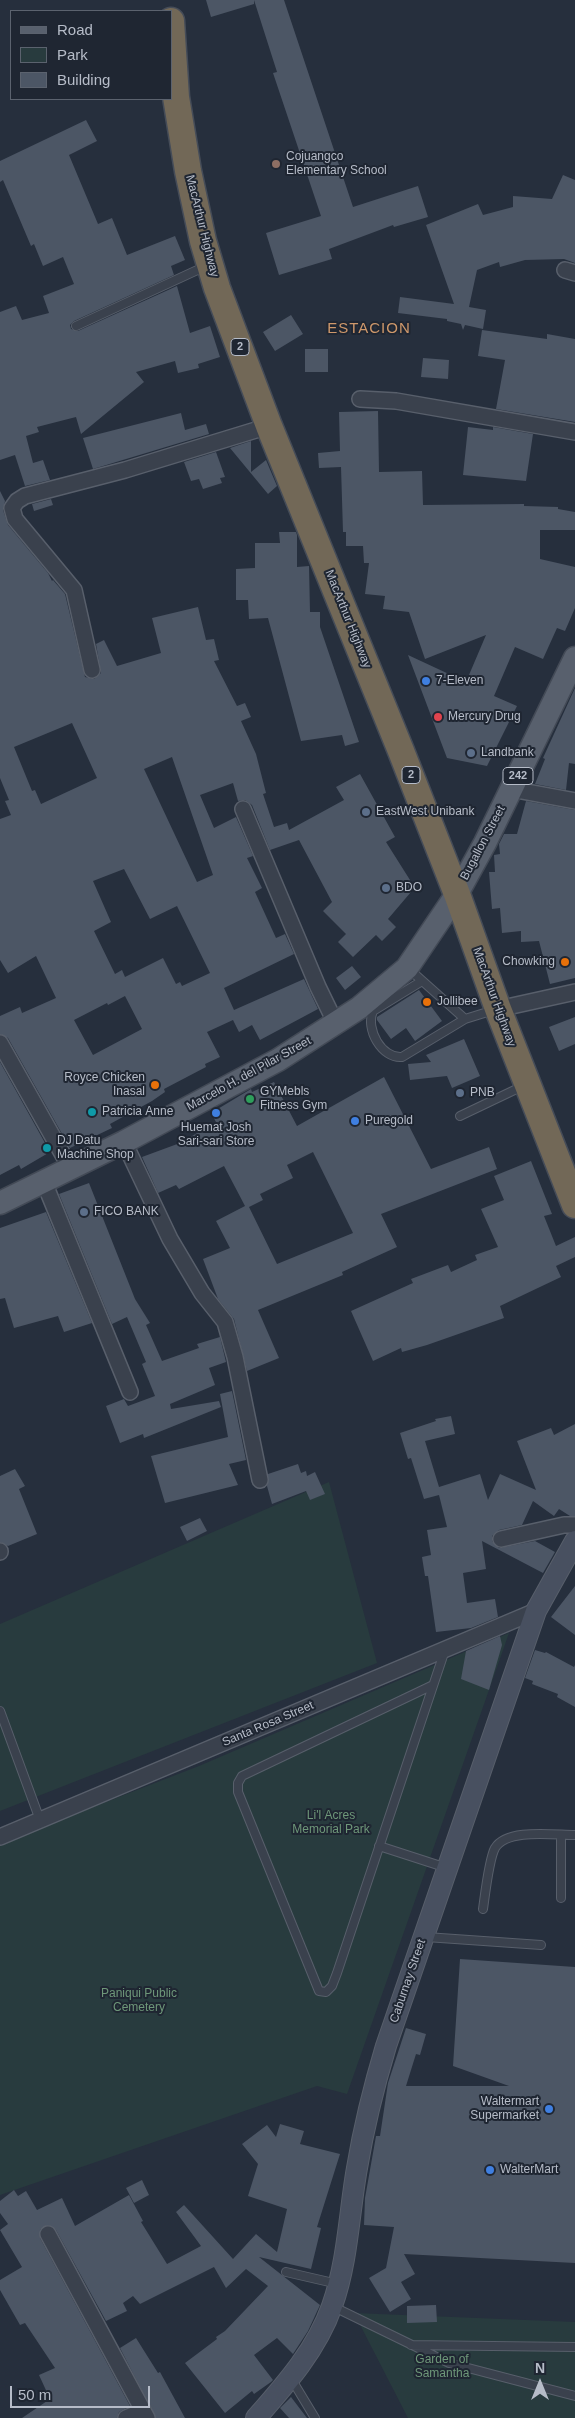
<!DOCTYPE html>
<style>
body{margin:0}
#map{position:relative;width:575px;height:2418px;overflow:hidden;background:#262f3d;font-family:Arial,sans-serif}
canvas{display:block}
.legend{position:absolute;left:10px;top:10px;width:162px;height:90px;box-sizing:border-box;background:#1f2632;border:1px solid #5b626e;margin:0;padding:6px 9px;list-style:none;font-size:15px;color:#b6bcc8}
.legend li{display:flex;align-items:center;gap:10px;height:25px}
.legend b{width:25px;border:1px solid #5b626e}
.north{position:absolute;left:515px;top:2358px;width:50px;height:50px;-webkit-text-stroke:4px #1f2632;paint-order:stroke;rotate:0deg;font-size:14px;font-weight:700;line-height:20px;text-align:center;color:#b6bcc8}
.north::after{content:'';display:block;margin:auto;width:18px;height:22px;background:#b6bcc8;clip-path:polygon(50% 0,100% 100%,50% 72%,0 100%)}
.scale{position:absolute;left:10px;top:2386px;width:140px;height:22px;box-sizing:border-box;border:2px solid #b6bcc8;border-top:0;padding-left:6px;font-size:15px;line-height:18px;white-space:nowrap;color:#b6bcc8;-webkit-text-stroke:4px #1f2632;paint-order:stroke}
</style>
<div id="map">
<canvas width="575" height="2418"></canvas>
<ul class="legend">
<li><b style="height:6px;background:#58606d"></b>Road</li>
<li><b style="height:14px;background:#283b3e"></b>Park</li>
<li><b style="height:14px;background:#4c5665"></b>Building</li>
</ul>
<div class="north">N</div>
<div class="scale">50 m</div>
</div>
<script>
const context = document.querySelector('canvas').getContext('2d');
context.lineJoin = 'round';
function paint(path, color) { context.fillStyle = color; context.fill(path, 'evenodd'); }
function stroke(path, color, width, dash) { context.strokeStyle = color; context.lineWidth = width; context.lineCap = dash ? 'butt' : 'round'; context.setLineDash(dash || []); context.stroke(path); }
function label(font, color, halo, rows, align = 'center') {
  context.font = font + ' Arial,sans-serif'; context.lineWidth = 4; context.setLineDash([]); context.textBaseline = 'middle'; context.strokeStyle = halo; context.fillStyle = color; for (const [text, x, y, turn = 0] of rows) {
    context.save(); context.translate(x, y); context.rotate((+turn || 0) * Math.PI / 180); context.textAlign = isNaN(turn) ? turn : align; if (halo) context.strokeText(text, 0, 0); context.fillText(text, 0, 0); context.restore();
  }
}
paint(new Path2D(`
 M329 1482 377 1663 0 1811V1624Z
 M509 1633 347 2094 317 2086 0 2195V1843L199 1766Z
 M354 2313 575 2322V2418H408Z`), '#283b3e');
paint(new Path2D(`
 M206 0H254V4L211 17Z
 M254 0H284L353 207 418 186 428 217 394 227 393 225 329 249 332 259 279 275 266 233 321 216 273 73 277 72Z
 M86 120 97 141 69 155 98 224 112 218 127 255 175 236 185 260 171 266 174 275 74 321 70 325 71 329 78 331 177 286 190 333 210 326 220 357 198 364 199 368 178 373 175 361 136 372 144 382 81 434 76 417 37 427 39 432 26 436 33 463 43 460 50 480 25 486 15 455 0 460V312L16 306 22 320 49 313 43 296 74 284 63 257 43 266 34 244 31 246 3 180 0 182V161Z
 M563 175 575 180V263L564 259 525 260 500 267 499 262 477 270 469 307 486 310 483 329 465 325 463 330 461 324 447 321V319L398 313 400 297 454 304 426 225 478 204 483 215 513 207V196L552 199Z
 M291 315 303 334 275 351 263 332Z
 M482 330 547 339V334L575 339V422L496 409 505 360 478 356Z
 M305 349H328V372H305Z
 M423 358 449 360 448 379 421 377Z
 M378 411 379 472 422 471 423 505 524 504V506L558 507V509L575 512V530H540V559L575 567V608L565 631 557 628 543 659 515 647 494 696 517 706 487 766 447 758 408 655 466 682 486 635 425 659 409 612 383 609 385 596 365 594 369 563H364L363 546H346V532H343L341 467 319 468 318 453 340 451 339 412Z
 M181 413 185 430 206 424 209 434 93 469 83 438Z
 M468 427 493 430V427L533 434 526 481 463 475Z
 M251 441V472L266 460 277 486 268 494 230 448Z
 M216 452 225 477 220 478 222 483 203 489 199 479 191 481 184 462Z
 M0 491 5 501 3 510 8 525 48 573 52 581 53 580 65 594 85 677 94 679 101 673 96 644 104 640 117 666 161 653 152 618 198 607 206 640 214 639 219 660 214 661 237 706 245 703 251 717 241 721 256 754 266 793 263 794 274 827 287 823 289 830 344 800 336 787 360 774 395 837 386 842 410 880 411 892 388 919 396 927 382 941 376 935 353 957 338 942 346 934 323 911 332 902 299 840 270 850 252 805 245 800 238 801 233 783 200 795 214 828 236 817 253 856 247 858 262 888 255 892 276 938 285 934 294 954 224 988 234 1010 304 979 318 1009 260 1040 252 1025 239 1032 233 1020 207 1032 220 1057 205 1064 206 1067 164 1089 165 1092 152 1101 110 1124 112 1128 70 1148 8 1038 0 1034V1016L20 1007 22 1013 56 998 36 956 8 973 0 960V819L11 815 5 801 9 800 0 778ZM72 723 97 778 41 804 35 790 32 791 14 747ZM172 757 213 875 197 882 144 769ZM124 869 150 919 177 906 210 973 182 986 180 982 176 984 163 958 125 977 122 970 115 974 94 931 111 922 93 881ZM125 996 142 1029 93 1055 74 1020 107 1003 108 1005Z
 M51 499 53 505 34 511 32 504Z
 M279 532H296L297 535V567L309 566 310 612H320V627L359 742 345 746 342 735 301 741 268 618 249 619 248 600H236V569L255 568V543H280Z
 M575 688V764L569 763 566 790 535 784 545 759 543 758Z
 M526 801 575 810V978L550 984 539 941 521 942V931L502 933 500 908 492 909 489 872H495L494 855 500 854 499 844 504 834H517Z
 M352 966 361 977 345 990 336 978Z
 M419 990 442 1021 415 1041 406 1028 391 1039 377 1020V1017Z
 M575 1017V1044L559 1051 549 1027Z
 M464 1039 480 1076 452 1088 447 1076 410 1080 408 1064 431 1062 426 1055Z
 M0 1062 50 1152 21 1169 19 1165 0 1175Z
 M384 1077 431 1169 489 1147 497 1169 381 1214 397 1247 342 1272 343 1275 258 1310 279 1358 247 1371 234 1319 218 1299 203 1259 230 1248 216 1221 245 1206 224 1166 179 1189 176 1185 158 1193 142 1157 180 1143 216 1122 211 1113 251 1089 252 1092 274 1082 297 1126ZM313 1152 353 1233 277 1264 249 1207 263 1200 260 1194 293 1178 287 1165Z
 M531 1161 552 1214 544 1216 556 1246 575 1237V1257L556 1266 561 1277 500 1306 504 1318 427 1345 402 1352 401 1348 373 1361 351 1311 413 1283 411 1279 448 1265 451 1272 477 1260 475 1255 498 1247 481 1209 504 1200 494 1176Z
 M89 1183 135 1299 150 1323 146 1325 162 1361 199 1348 197 1344 220 1337 226 1362 209 1368 215 1385 170 1404 171 1409 219 1401 221 1407 144 1438 143 1434 120 1443 106 1406 124 1399 128 1406 155 1396 142 1364 146 1362 127 1317 112 1324 59 1194Z
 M46 1212 92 1323 64 1332 58 1316 14 1328 5 1298 0 1299V1228Z
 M232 1391 246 1460 229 1464 238 1485 165 1503 151 1456 228 1437 220 1394Z
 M451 1416 455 1434 425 1441 439 1487 480 1474 488 1500 500 1474 536 1490 517 1441 551 1428 554 1435 575 1424V1516H570L559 1509 554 1516 533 1501 522 1525 499 1530 492 1536V1541L499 1548 535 1541 555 1552 543 1573 482 1541 486 1569 463 1573 467 1603 495 1599 498 1617 471 1628 436 1632 428 1576H425L422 1557 431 1555 427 1530 447 1527 439 1495 424 1499 411 1458 408 1459 400 1433 436 1421 435 1419Z
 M298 1464 301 1473 306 1471 307 1476 315 1472 325 1494 310 1500 306 1491 272 1504 267 1486 268 1474Z
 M15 1469 25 1486 19 1489 37 1534 8 1546 0 1542V1476Z
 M200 1518 207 1531 187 1541 180 1527Z
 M575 1586V1635L551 1617Z
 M500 1636 502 1645 489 1690 461 1679 466 1651Z
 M535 1650 545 1653 546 1652 574 1667 575 1665V1707L557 1697 558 1694 532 1684 533 1681 525 1678Z
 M460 1959 575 1967V2263L404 2254 415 2274 401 2282 411 2299 390 2312 369 2278 386 2268 394 2227 364 2225 365 2198 376 2136H380L388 2083 406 2028 426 2034 420 2055 416 2054 406 2086H509L453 2066Z
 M280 2124 304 2131 300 2144 340 2154 317 2227 321 2228 311 2269 259 2257 320 2305 308 2331 293 2354 277 2338 254 2355 273 2380 271 2382 254 2394 252 2391 225 2413 185 2363 217 2339 216 2337 225 2331 268 2286 246 2269 226 2288 214 2267 140 2304 133 2296 123 2303 127 2311 106 2321 56 2230 48 2225 40 2230V2238L130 2406 119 2412 117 2418H22L50 2399 39 2375 55 2368 25 2323 20 2325 0 2290V2280L22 2267 0 2230 8 2224 0 2213V2201L14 2190 18 2196 26 2191 37 2210 62 2198 75 2226 129 2195 143 2221 141 2222 167 2264 201 2246 176 2212 184 2205 233 2259 256 2234 277 2252 287 2209 248 2196 258 2164 242 2144 267 2125 276 2137Z
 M142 2180 149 2195 134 2203 126 2188Z
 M436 2305 437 2322 407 2323V2306Z
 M136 2338 158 2373 160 2372 185 2418H156L120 2348Z
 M291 2397 307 2418H289L280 2408Z`), '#4c5665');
const lane = new Path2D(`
 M76 326 206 266
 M409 969 465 1019 494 1010
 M422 981 373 1011C365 1029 382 1059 402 1057L465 1019
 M460 1116 525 1085
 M433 1685 242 1776 238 1783V1792L319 1991 326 1992 332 1986 337 1973 445 1650
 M0 1711 40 1820
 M561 1835V1898
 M379 1846 447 1868
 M483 1909C485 1895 489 1859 495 1848 507 1828 554 1835 575 1835
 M426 1937 541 1945
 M286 2272 338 2284
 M334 2307 449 2363 575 2396
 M411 2345 575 2347
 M292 2380 315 2418`);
const street = new Path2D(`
 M565 270 575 273
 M360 399 396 401 575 432
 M92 670 74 590 15 519 12 508 17 501 25 496 125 470 269 426
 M511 789 575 801
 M243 809 318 987 336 1024
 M498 1009 575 992
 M0 1043 71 1169
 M124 1142 170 1239 202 1293 225 1322 235 1357 260 1480
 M44 1182 130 1392
 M501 1539 564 1525H575
 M0 1551V1552
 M0 1837 536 1611
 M48 2234 147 2418
 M126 2418 143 2411`);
const secondary = new Path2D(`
 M256 2418C286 2384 317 2349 332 2306 348 2261 349 2213 357 2168 364 2126 374 2086 386 2046L536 1611 575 1541`);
const primary = new Path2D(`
 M0 1203 124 1142 278 1060 359 1008 407 968 457 894 485 843 575 658`);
const highway = new Path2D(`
 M171 21 176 97 188 171 203 241 217 288 269 426 401 751 457 894 498 1009 575 1205`);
stroke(lane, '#585f6b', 10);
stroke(street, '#585f6b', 18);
stroke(secondary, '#585f6b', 22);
stroke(primary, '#434a56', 25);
stroke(highway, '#454c58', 29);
stroke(lane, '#3a414d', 8);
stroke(street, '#3a414d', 15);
stroke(secondary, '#485060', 20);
stroke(primary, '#58606d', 22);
stroke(highway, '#726857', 26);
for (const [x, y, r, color] of [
 [276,164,5,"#8d6e63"],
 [426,681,5,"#3f7fe0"],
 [438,717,5,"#e0444e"],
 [471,753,5,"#5c6f8a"],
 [366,812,5,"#5c6f8a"],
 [386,888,5,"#5c6f8a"],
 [565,962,5,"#e8710a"],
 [427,1002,5,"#e8710a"],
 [155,1085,5,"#e8710a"],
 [460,1093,5,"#5c6f8a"],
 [250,1099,5,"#2e9e5b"],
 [92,1112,5,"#0f9aa8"],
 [216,1113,5,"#3f7fe0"],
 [355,1121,5,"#3f7fe0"],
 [47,1148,5,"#0f9aa8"],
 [84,1212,5,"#5c6f8a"],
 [549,2109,5,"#3f7fe0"],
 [490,2170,5,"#3f7fe0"]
]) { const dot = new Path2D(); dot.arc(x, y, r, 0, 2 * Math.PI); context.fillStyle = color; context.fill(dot); stroke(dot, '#1f2632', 2); }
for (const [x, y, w] of [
 [240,347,18],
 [411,775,18],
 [518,776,30]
]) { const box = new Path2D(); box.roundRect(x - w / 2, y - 8.5, w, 17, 4); context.fillStyle = '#1f2632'; context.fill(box); stroke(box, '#b6bcc8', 1); }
label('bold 11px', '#b6bcc8', null, [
 ["2",240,347],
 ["2",411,775],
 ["242",518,776]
]);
label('12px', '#b6bcc8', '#1f2632', [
 ["Cojuangco",286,157],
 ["Elementary School",286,171],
 ["7-Eleven",436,681],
 ["Mercury Drug",448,717],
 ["Landbank",481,753],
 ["EastWest Unibank",376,812],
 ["BDO",396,888],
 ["Chowking",555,962,"right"],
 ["Jollibee",437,1002],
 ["Royce Chicken",145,1078,"right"],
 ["Inasal",145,1092,"right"],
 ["GYMebls",260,1092],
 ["Fitness Gym",260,1106],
 ["PNB",470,1093],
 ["Patricia Anne",102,1112],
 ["Puregold",365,1121],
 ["Huemat Josh",216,1128,"center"],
 ["Sari-sari Store",216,1142,"center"],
 ["DJ Datu",57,1141],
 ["Machine Shop",57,1155],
 ["FICO BANK",94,1212],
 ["Waltermart",539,2102,"right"],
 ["Supermarket",539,2116,"right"],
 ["WalterMart",500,2170]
], 'left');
label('12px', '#b6bcc8', '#1f2632', [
 ["MacArthur Highway",202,226,76],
 ["MacArthur Highway",348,619,68],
 ["Bugallon Street",483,843,-62],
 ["MacArthur Highway",494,997,70],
 ["Marcelo H. del Pilar Street",249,1074,-29],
 ["Santa Rosa Street",268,1724,-23],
 ["Caburnay Street",408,1981,-71]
]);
label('12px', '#6e9779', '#1f2632', [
 ["Li'l Acres",331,1816],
 ["Memorial Park",331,1830],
 ["Paniqui Public",139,1994],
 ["Cemetery",139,2008],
 ["Garden of",442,2360],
 ["Samantha",442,2374]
]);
context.letterSpacing = '1px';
label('15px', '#ce986b', '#1f2632', [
 ["ESTACION",369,329]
]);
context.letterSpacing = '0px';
</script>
